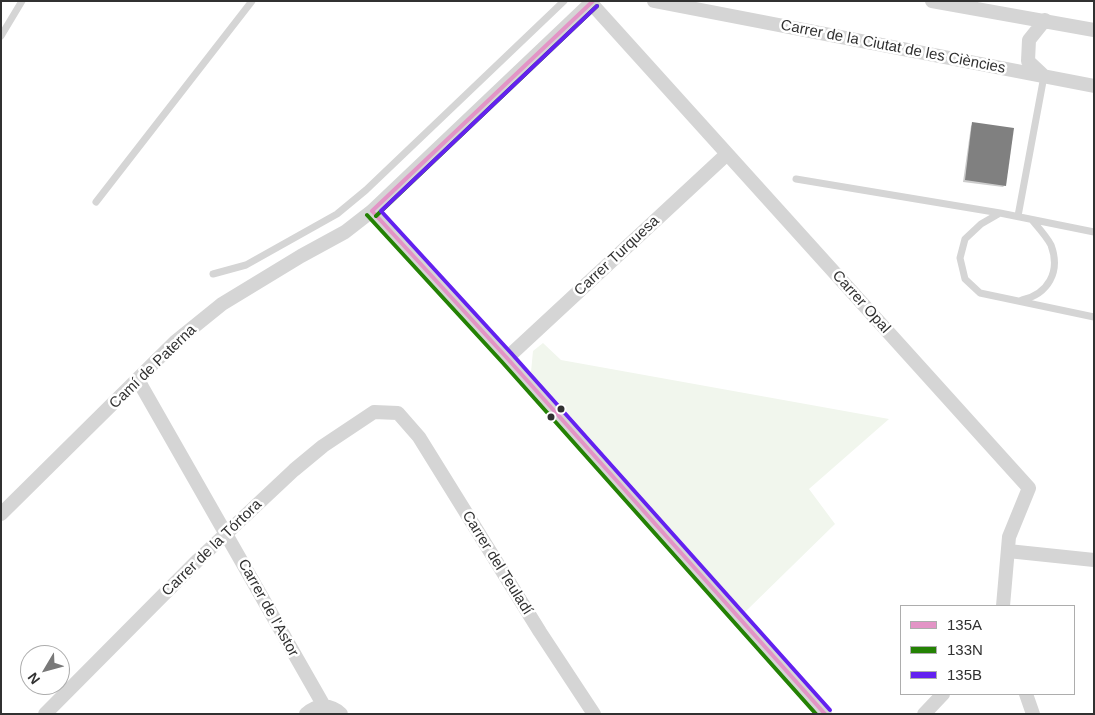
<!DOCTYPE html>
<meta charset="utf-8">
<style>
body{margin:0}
#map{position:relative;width:1095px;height:715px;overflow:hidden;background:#fff;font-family:Arial,sans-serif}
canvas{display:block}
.frame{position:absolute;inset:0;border:2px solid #313131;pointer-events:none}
.legend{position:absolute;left:900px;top:605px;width:175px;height:90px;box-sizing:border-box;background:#fff;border:1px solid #adadad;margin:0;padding:6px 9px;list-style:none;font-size:15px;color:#313131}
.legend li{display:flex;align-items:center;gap:10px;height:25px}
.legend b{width:25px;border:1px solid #adadad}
.north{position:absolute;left:20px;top:645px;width:50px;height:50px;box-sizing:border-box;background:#fff;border:1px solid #adadad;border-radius:50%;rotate:233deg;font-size:14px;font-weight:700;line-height:20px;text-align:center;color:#313131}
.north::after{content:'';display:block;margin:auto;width:18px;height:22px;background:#797979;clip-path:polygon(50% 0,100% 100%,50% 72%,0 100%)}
</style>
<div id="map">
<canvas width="1095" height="715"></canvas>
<div class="frame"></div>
<ul class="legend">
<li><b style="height:6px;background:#e394c6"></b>135A</li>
<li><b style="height:6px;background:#248204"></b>133N</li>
<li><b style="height:6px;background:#6321f0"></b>135B</li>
</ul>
<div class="north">N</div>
</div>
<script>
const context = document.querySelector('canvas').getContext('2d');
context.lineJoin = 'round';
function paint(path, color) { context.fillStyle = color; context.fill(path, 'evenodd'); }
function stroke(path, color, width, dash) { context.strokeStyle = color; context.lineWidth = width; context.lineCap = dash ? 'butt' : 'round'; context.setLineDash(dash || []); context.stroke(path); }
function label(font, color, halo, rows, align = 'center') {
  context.font = font + ' Arial,sans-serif'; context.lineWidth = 5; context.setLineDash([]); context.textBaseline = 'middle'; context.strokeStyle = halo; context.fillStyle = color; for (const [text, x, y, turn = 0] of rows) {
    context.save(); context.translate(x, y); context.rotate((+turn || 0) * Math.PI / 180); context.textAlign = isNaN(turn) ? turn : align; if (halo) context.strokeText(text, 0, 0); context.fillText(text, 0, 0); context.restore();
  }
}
paint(new Path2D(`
 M543 343 561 360 889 419 809 489 835 524 745 612 531 372 533 351Z`), '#f1f6ed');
paint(new Path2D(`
 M973 124 1005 185 1003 187 963 182 971 126Z`), '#0003');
paint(new Path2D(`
 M972 122 1014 128 1006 186 965 180Z`), '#808080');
stroke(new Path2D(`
 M1 36 22 1
 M796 179 1000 213
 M96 202 252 1
 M1018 216 1044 76
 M1094 232 1000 213 981 224 965 239 960 258 965 279 980 293 1094 317
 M213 274 246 265 337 214 366 190 564 1
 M1022 300C1048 294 1061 272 1051 245 1047 237 1038 227 1032 220`), '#d5d5d5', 7);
stroke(new Path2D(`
 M654 1 1094 86
 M932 1 1094 30
 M591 3 1029 488 1009 537 1003 606
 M1044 76 1028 61 1029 40 1045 20
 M372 211 507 358 825 714
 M507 358 727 154
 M138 380 324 706
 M1 514 175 342 222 304 301 256 345 232 372 211 593 1
 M1008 551 1094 560
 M1026 694 1033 714
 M45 714 198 560 294 470 323 446 374 412 398 413 419 437 540 632 594 714
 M306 714C317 704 331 704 341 714
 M924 714 943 694`), '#d5d5d5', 14);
stroke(new Path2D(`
 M372 211 507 358 825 714
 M372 211 593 1`), '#e394c6', 4);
stroke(new Path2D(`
 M367 215 502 362 816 714
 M376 216 597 6`), '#248204', 4);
stroke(new Path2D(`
 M597 6 381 211 512 354 830 710`), '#6321f0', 4);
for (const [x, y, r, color] of [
 [561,409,4.5,"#313131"],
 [551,417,4.5,"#313131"]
]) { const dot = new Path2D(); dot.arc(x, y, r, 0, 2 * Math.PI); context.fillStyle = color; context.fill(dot); stroke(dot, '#fff', 2); }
label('15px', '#313131', '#fff', [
 ["Carrer de la Ciutat de les Ciències",893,47,11],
 ["Carrer Turquesa",617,256,-43],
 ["Carrer Opal",861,302,48],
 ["Camí de Paterna",153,367,-44],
 ["Carrer de la Tórtora",212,548,-44],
 ["Carrer del Teuladí",497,563,58],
 ["Carrer de l'Astor",268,608,61]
]);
</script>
